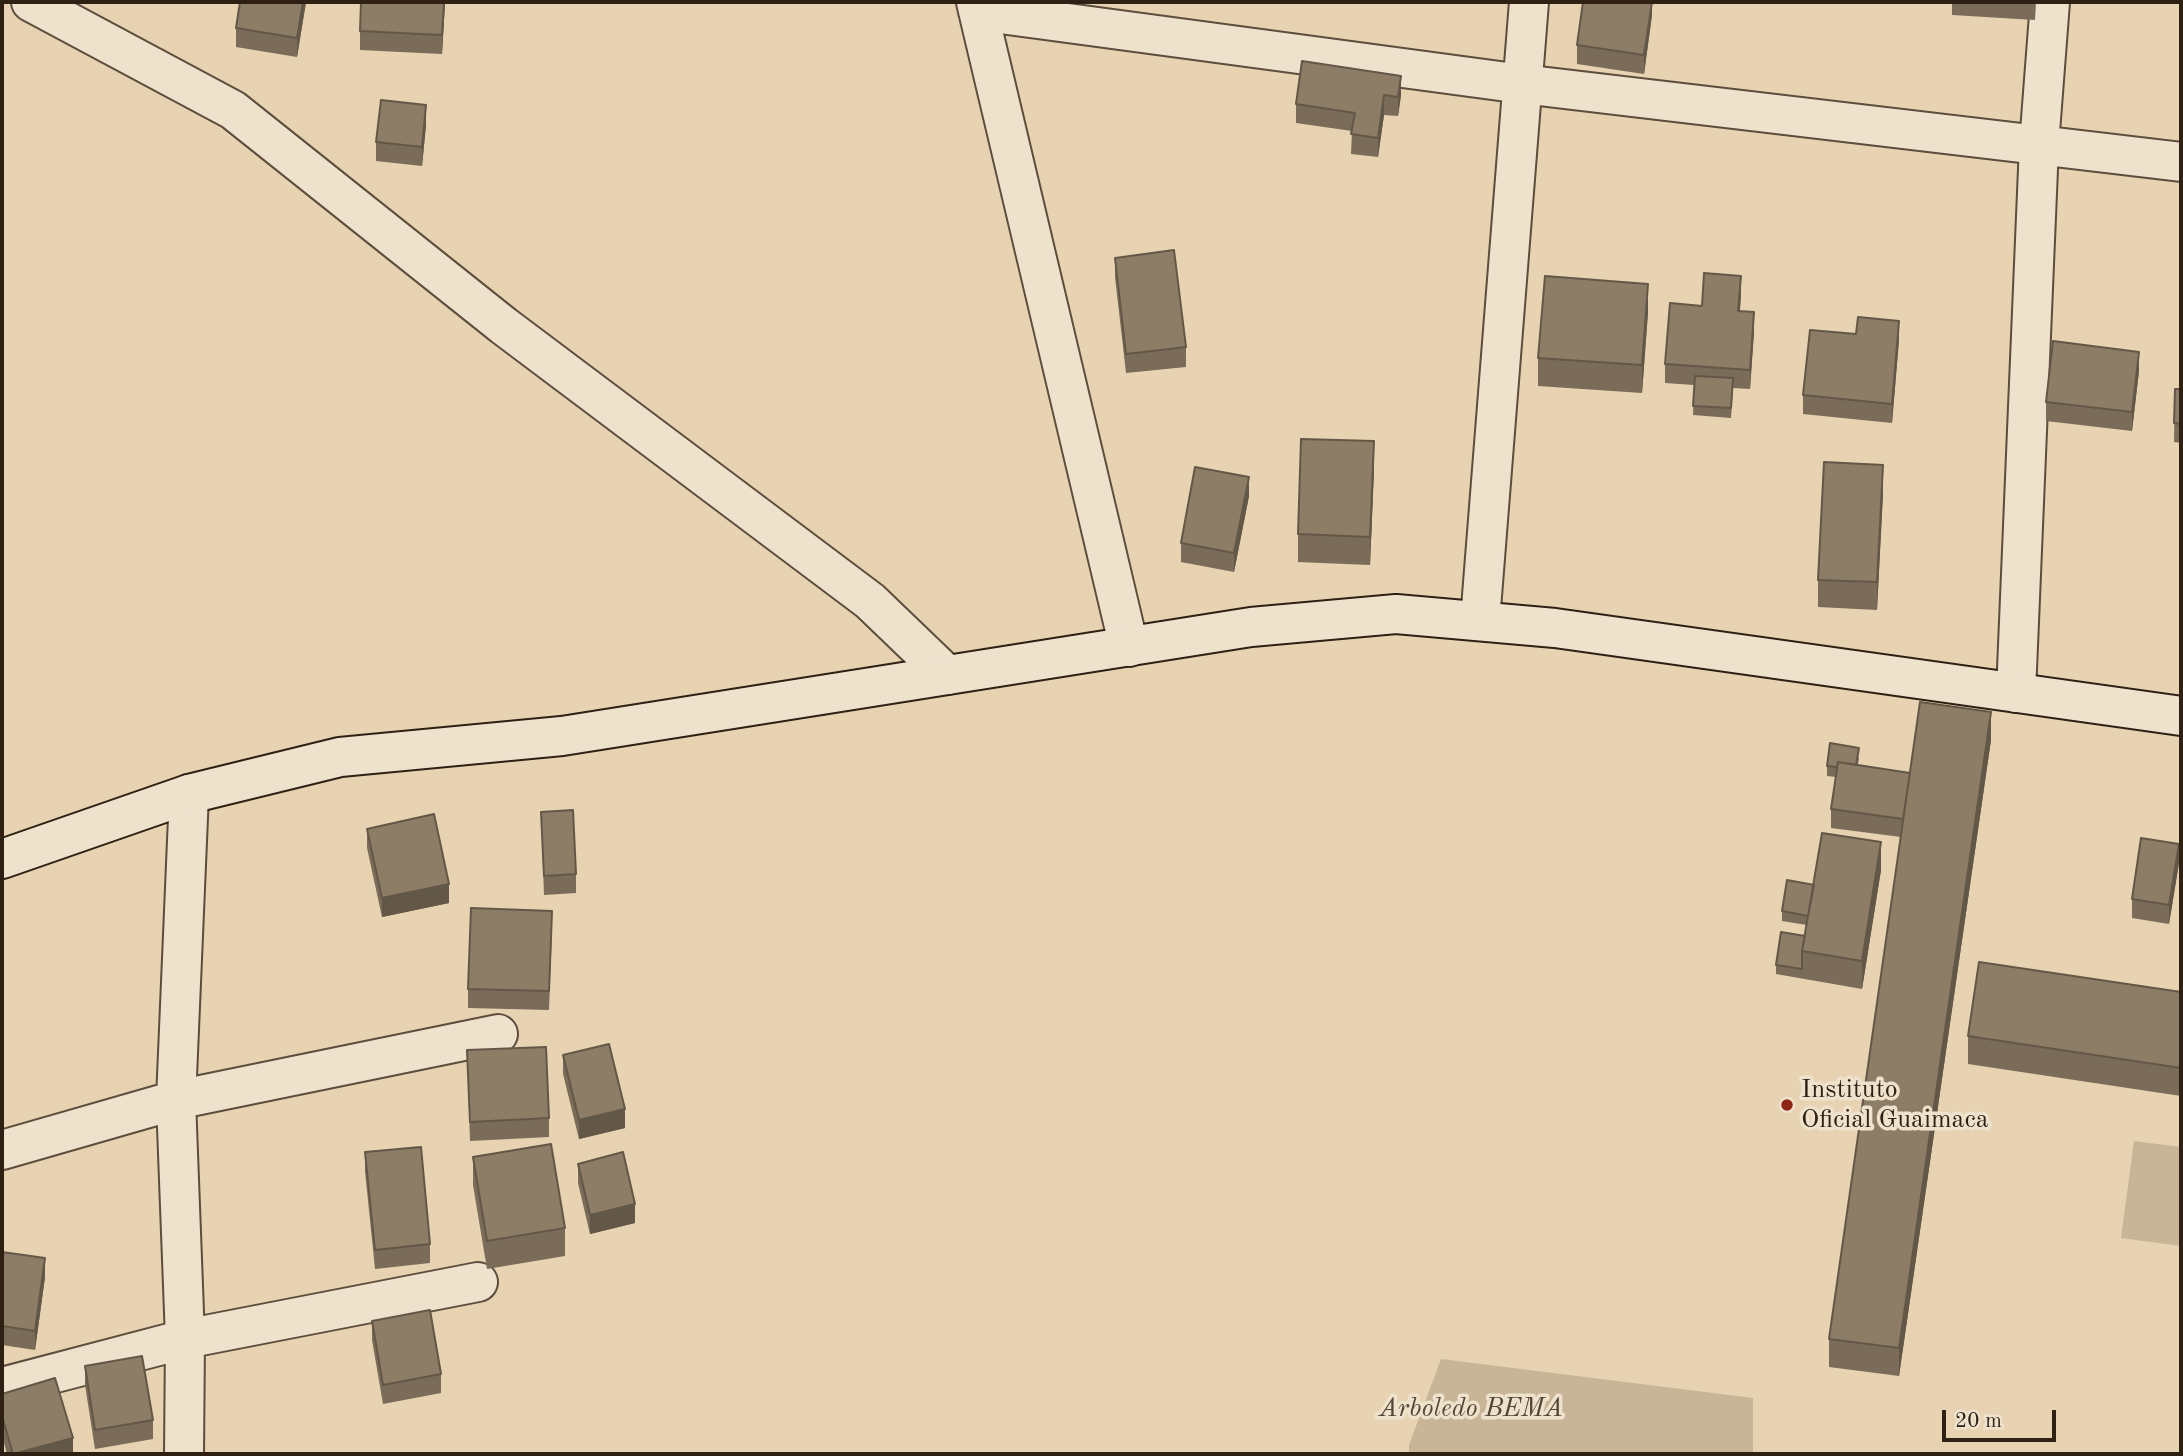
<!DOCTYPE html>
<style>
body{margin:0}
#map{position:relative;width:2183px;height:1456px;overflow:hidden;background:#e7d2b2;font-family:"Old Standard TT",serif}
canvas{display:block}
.frame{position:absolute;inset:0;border:4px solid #2e2114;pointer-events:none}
.scale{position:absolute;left:1942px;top:1410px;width:114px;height:32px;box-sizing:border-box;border:4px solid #2e2114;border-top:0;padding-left:9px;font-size:21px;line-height:24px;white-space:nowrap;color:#2e2114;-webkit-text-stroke:5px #efe2cd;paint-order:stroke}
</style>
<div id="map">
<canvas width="2183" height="1456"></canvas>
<div class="frame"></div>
<div class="scale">20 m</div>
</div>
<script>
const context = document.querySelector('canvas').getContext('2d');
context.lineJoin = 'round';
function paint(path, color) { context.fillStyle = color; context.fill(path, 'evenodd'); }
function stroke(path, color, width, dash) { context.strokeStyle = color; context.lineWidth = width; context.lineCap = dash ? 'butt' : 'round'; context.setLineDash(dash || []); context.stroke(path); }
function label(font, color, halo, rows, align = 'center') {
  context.font = font + ' "Old Standard TT",serif'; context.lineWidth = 7; context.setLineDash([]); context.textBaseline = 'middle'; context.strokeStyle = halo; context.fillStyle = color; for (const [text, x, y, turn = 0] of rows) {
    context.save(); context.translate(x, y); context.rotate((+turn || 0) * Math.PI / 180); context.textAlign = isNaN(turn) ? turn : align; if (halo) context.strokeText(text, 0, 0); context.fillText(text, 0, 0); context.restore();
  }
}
paint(new Path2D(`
 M2134 1141 2181 1147V1246L2121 1238Z
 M1441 1359 1753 1398V1454H1409V1445Z`), '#c8b497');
const street = new Path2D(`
 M31 2 233 110 504 326 870 601 947 675
 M976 2 1129 647
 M978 11 1522 84 2181 162
 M1480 621 1529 2
 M2016 693 2039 145 2050 2
 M2 1150 176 1100 498 1034
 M2 1387 185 1339 478 1282
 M184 1454 185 1339 176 1100 189 794`);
const secondary = new Path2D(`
 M2 859 189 794 340 757 562 736 1251 627 1396 614 1555 628 2181 716`);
stroke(street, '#5c4d3c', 42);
stroke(secondary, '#2e2114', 42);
stroke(street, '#efe2cd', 38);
stroke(secondary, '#efe2cd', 38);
paint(new Path2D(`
 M240 2H306L297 57 236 47V28Z
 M445 2 442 54 360 50V31Z
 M1652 2V15L1644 74 1577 64V45Z
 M1952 2H2036L2035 20 1952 15Z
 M1302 61 1401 95 1398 116 1384 115 1378 157 1351 154 1352 131 1296 123V104Z
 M426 125 422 166 376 161V142Z
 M1115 258 1186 347V367L1126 373 1115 277Z
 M1741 295 1740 311 1754 331 1750 389 1733 388 1731 418 1693 415 1694 385 1665 383V364L1702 306Z
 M1648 312 1642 393 1538 386V358Z
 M1856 334 1899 340 1892 423 1803 414V395Z
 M2139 371 2132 431 2046 421V402Z
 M2175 389H2181V443L2174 442Z
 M1374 469 1370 565 1298 562V534Z
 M1883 493 1877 610 1818 607V580Z
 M1249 496 1234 572 1181 562V543Z
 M1991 740 1899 1376 1829 1367V1339L1901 837 1831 828V809L1836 777 1827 776V766L1859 757 1858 765 1910 773Z
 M541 812 576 874V893L544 895Z
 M367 829 449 903 382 917 367 848Z
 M2179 863 2169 924 2132 918V899Z
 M1881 870 1862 989 1776 974V965L1805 936 1807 925 1782 921V911L1814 885Z
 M552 930 549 1010 468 1008V989Z
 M2181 992V1096L1968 1064V1036Z
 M467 1050 549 1118V1137L470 1141Z
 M563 1055 625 1128 579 1139 563 1074Z
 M365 1152 430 1244V1263L375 1269 365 1171Z
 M473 1157 565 1228V1256L487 1269 473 1185Z
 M578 1164 635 1223 590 1234 578 1183Z
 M2 1252 45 1277 35 1350 2 1345Z
 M372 1321 441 1374V1393L383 1404 372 1340Z
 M85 1366 153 1420V1439L95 1449 85 1385Z
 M2 1394 73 1454H7L2 1435Z`), '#7a6c58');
paint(new Path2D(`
 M303 2H306L297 57V38Z
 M444 2H445L442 54V35Z
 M1652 2V15L1644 74V55Z
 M1401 76V95L1398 116V97Z
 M1384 95V115L1378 157V138Z
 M426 105V125L422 166V147Z
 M1741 276V295L1738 330V311Z
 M1648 284V312L1642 393V365Z
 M1754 312V331L1750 389V370Z
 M1899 321V340L1892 423V404Z
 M2139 352V371L2132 431V412Z
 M1374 441V469L1370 565V537Z
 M1883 465V493L1877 610V582Z
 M1249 477V496L1234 572V553Z
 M1991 712V740L1899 1376V1348Z
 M1881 842V870L1862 989V961Z
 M2179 844V863L2169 924V905Z
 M449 884V903L382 917V898Z
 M625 1109V1128L579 1139V1120Z
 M635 1204V1223L590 1234V1215Z
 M45 1258V1277L35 1350V1331Z
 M73 1438V1454H16Z`), '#635847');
const building = new Path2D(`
 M240 2H303L297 38 236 28Z
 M361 2H444L442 35 360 31Z
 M1583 2H1652L1644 55 1577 45Z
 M1302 61 1401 76 1398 97 1384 95 1378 138 1351 134 1355 113 1296 104Z
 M381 100 426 105 422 147 376 142Z
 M1174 250 1186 347 1126 354 1115 258Z
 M1704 273 1741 276 1738 311 1754 312 1750 370 1665 364 1670 303 1702 306Z
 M1545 276 1648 284 1642 365 1538 358Z
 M1858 317 1899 321 1892 404 1803 395 1810 330 1856 334Z
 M2053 341 2139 352 2132 412 2046 402Z
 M1695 376 1733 378 1731 408 1693 406Z
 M2175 389H2181V424L2174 423Z
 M1301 439 1374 441 1370 537 1298 534Z
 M1824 462 1883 465 1877 582 1818 580Z
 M1195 467 1249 477 1234 553 1181 543Z
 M1920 702 1991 712 1899 1348 1829 1339Z
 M1830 743 1859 748 1856 765 1838 762 1837 767 1827 766Z
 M1838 762 1910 773 1903 819 1831 809Z
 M573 810 576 874 544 876 541 812Z
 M434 814 449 884 382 898 367 829Z
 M1822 833 1881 842 1862 961 1802 951Z
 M2141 838 2179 844 2169 905 2132 899Z
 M1787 880 1814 885 1808 916 1782 911Z
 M471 908 552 911 549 991 468 989Z
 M1781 932 1805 936 1802 951V969L1776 965Z
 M1979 962 2181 992V1068L1968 1036Z
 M609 1044 625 1109 579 1120 563 1055Z
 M546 1047 549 1118 470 1122 467 1050Z
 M551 1144 565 1228 487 1241 473 1157Z
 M421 1147 430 1244 375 1250 365 1152Z
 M623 1152 635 1204 590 1215 578 1164Z
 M2 1252 45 1258 35 1331 2 1326Z
 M430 1310 441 1374 383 1385 372 1321Z
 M142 1356 153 1420 95 1430 85 1366Z
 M55 1378 73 1438 13 1454 2 1416V1394Z`);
paint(building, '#8e7d66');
stroke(building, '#635847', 2);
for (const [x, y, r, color] of [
 [1787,1105,7,"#8f2418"]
]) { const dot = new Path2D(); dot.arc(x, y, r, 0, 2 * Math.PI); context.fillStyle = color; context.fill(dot); stroke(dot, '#efe2cd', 2.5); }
label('26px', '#2e2114', '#efe2cd', [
 ["Instituto",1801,1090],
 ["Oficial Guaimaca",1801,1120]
], 'left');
label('italic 26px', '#544635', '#efe2cd', [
 ["Arboledo BEMA",1471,1409]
]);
</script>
